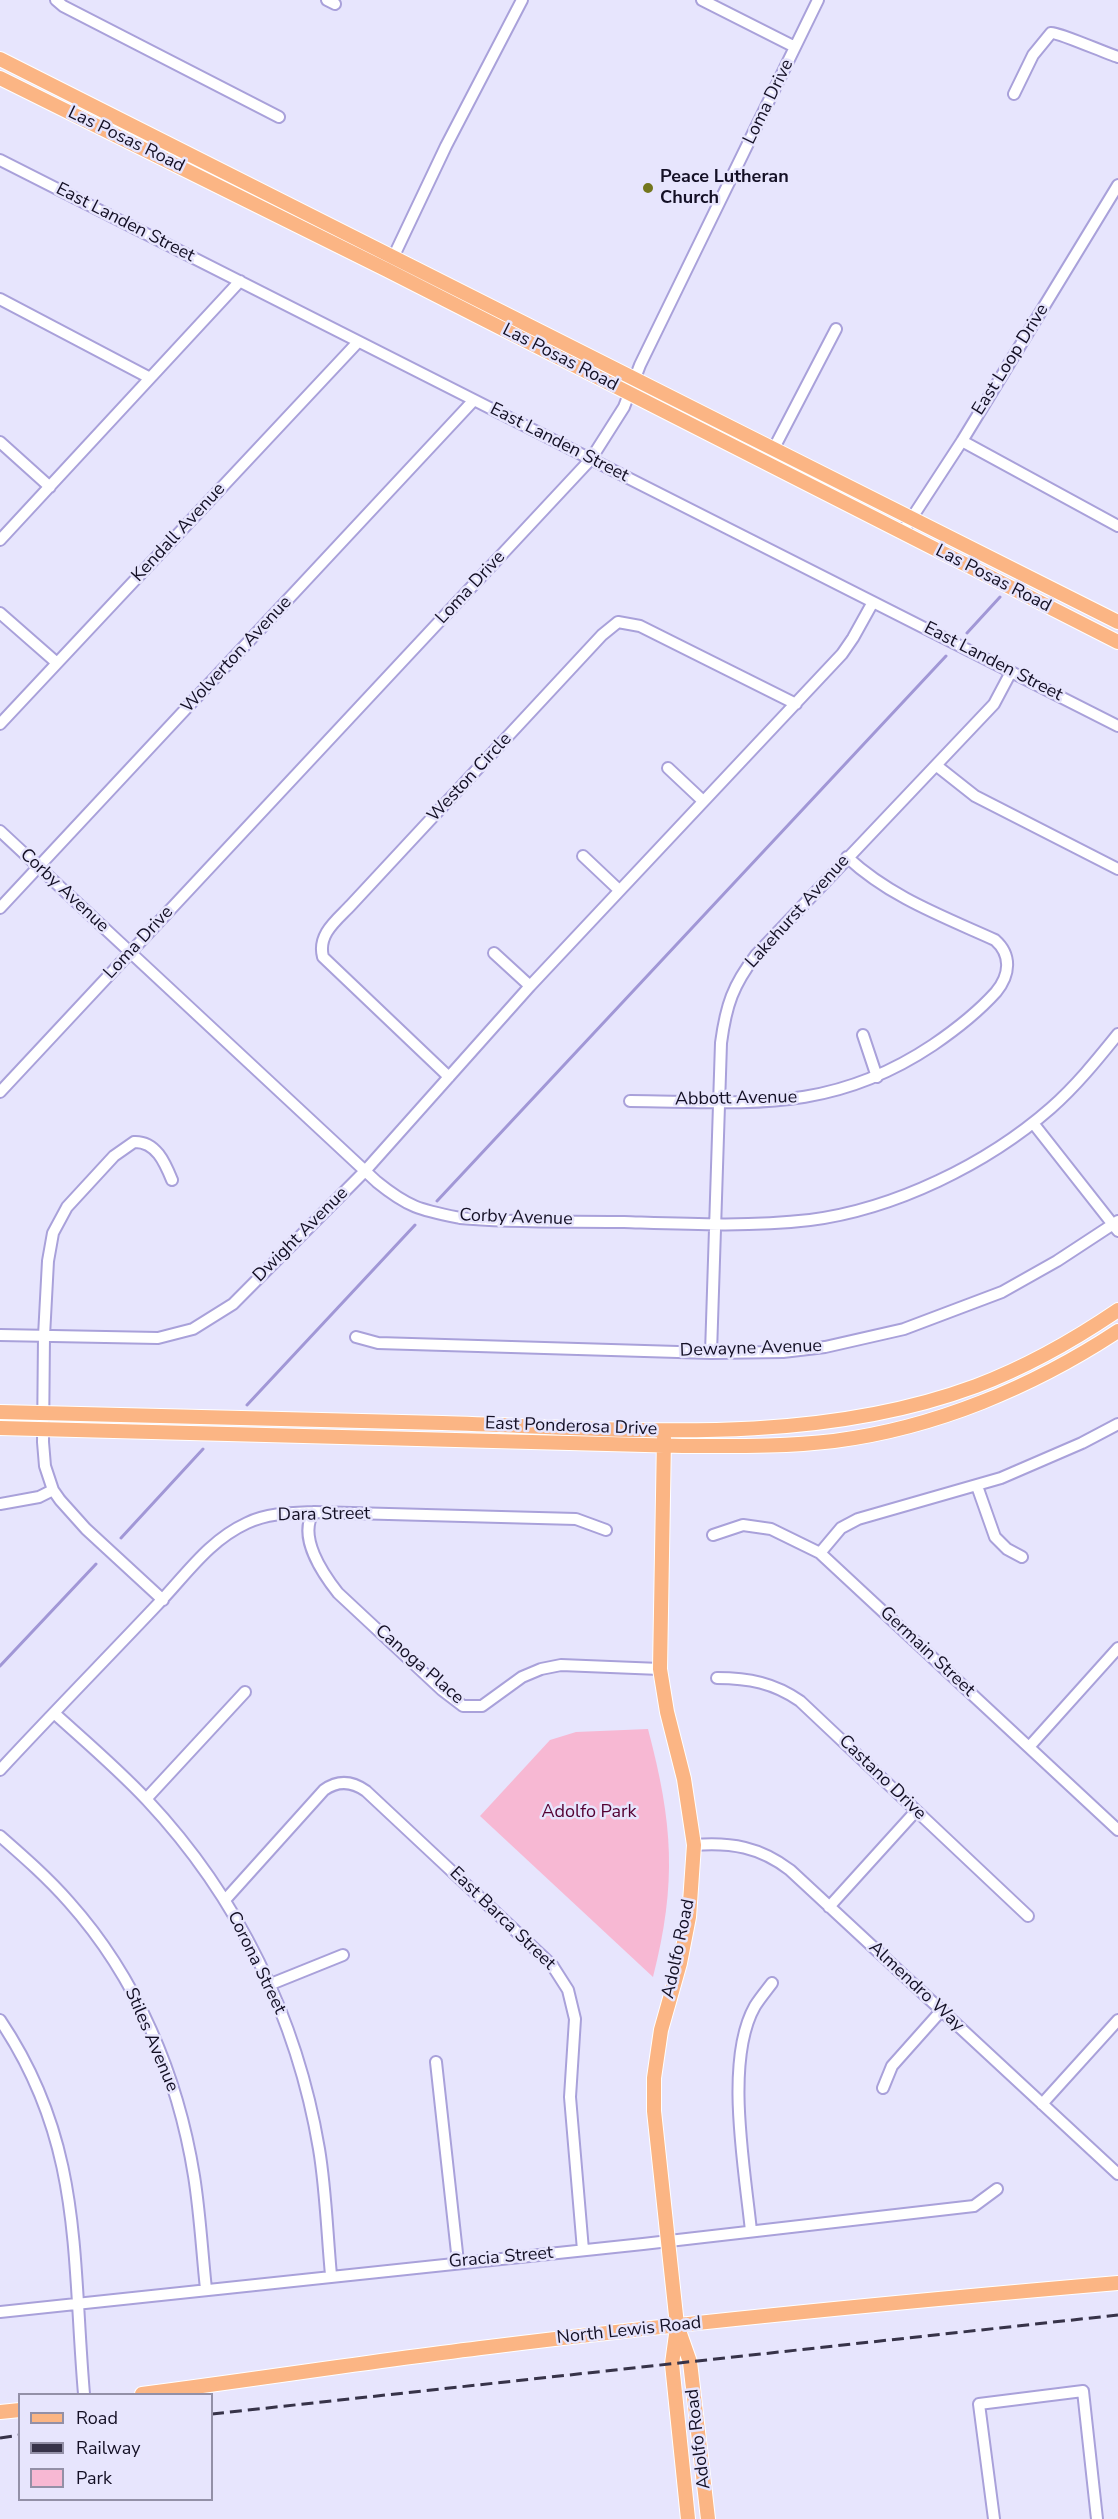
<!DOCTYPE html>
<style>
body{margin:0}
#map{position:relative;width:1118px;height:2519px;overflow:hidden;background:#e7e5fd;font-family:"Nunito Sans",sans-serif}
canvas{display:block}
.legend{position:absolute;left:18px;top:2393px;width:195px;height:108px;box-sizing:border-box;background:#e7e5fd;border:2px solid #9390a7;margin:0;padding:8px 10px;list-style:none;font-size:18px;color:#141025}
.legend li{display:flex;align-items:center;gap:12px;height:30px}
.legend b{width:30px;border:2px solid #9390a7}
</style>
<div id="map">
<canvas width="1118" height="2519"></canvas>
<ul class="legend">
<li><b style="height:8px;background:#fbb584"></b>Road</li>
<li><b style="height:8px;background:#373349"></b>Railway</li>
<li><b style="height:16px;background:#f7b8d3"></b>Park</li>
</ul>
</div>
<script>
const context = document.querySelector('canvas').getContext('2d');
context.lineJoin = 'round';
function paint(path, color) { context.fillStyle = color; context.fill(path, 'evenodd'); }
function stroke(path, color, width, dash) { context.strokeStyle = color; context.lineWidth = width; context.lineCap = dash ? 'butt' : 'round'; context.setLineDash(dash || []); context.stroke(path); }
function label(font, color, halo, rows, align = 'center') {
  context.font = font + ' "Nunito Sans",sans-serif'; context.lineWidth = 5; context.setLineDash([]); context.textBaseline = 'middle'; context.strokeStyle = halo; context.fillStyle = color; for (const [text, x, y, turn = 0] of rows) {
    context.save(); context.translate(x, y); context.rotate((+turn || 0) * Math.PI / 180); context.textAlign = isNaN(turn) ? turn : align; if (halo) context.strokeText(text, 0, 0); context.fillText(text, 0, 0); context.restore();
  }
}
paint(new Path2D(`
 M648 1729C673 1824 677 1882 653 1977L480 1816 550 1740 576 1732Z`), '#f7b8d3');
stroke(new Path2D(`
 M967 633 1000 597
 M437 1201 946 656
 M247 1405 415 1225
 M121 1538 203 1449
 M0 1666 96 1564`), '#a197d6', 3);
const minor = new Path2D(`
 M56 0 63 6 279 117
 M327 0 335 4
 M702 0 795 47
 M1014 94 1033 55 1051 33C1058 32 1105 53 1118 57
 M0 160 1118 726
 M390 264 446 146 522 0
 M0 299 150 378
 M962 441 1118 526
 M0 442 50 487
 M773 450 836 329
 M902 533 962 441 1118 185
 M0 540 240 281
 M0 613 57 663
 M0 724 358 342
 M937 766 975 796 1118 869
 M668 768 702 800
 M0 831 377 1182C409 1208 421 1210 460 1218 514 1223 569 1221 624 1222 686 1224 748 1227 810 1220 895 1209 987 1164 1051 1108 1076 1086 1097 1060 1118 1034
 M583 856 619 890
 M0 908 474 400
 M494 953 530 986
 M863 1035 877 1077
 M449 1077 323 957C317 934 337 920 351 905L602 635 618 622 640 626 796 704
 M0 1092 591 459 624 407 640 365 818 0
 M630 1101C747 1102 830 1114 933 1045 955 1030 978 1012 996 992 1010 975 1012 955 995 940 942 916 890 897 847 857
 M1033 1123 1118 1231
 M0 1335 158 1338 193 1329 233 1304 365 1171 530 986 842 654 853 638 873 602
 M356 1337 378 1343 711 1353 783 1352 825 1347 904 1329 1002 1292 1057 1261 1118 1221
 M711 1353 721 1043C726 1005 733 985 756 955L994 704 1011 672
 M977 1486 995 1537 1007 1549 1022 1557
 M0 1504 39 1497 53 1490
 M314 1512C297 1536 323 1574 338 1593L442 1690 463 1706H482L522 1677 541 1669 561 1665 660 1669
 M713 1535 743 1525 771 1529 820 1553 1118 1830
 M820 1553 841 1528 858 1519 1001 1478 1082 1443 1118 1424
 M163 1600 86 1529 60 1500 53 1490 45 1466 43 1442 44 1336 48 1261 53 1233 67 1207 114 1156 134 1142C156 1141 165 1163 172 1180
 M717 1678C749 1678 774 1683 800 1701L1028 1916
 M54 1713C85 1741 118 1769 147 1800 238 1897 297 2018 319 2149 326 2191 327 2233 331 2275
 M1029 1747 1118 1648
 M0 1770C52 1714 105 1660 157 1605 186 1575 208 1541 247 1523 268 1513 291 1513 314 1512L576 1519 606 1530
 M146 1799 245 1692
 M0 1836C24 1857 48 1878 69 1902 137 1978 178 2076 194 2176 200 2213 202 2252 206 2289
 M694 1845C731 1842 760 1847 790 1870L1118 2174
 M225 1900 324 1790C338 1780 352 1781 366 1791L552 1965 568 1990 575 2019 570 2097 583 2250
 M829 1907 916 1811
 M271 1984 343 1955
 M0 2020C83 2143 72 2255 84 2394
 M436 2062 458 2262
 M883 2088 892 2066 941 2011
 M1042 2104 1118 2020
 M751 2231C745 2170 724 2060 755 2006 760 1998 766 1991 772 1983
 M0 2312 643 2244 974 2206 997 2189
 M994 2519 979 2404 1083 2391 1097 2519`);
const major = new Path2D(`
 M0 59C373 247 745 435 1118 622
 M0 78 387 270 1118 642
 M0 1412C147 1416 295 1419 442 1423 619 1428 806 1449 976 1386 1026 1367 1074 1340 1118 1310
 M0 1428 683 1446C734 1446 784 1447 834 1441 935 1428 1033 1387 1118 1331
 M664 1438 660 1669 667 1712 684 1779 694 1845 689 1917 680 1963 661 2030 654 2078V2111L677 2325 690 2362 708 2519
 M677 2327 672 2364 688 2519
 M142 2394C258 2379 373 2361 489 2347 698 2321 908 2301 1118 2283
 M0 2412 20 2410`);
stroke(minor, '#a9a1da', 14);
stroke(major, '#fff', 16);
stroke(minor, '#fff', 10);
stroke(major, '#fbb584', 14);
stroke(new Path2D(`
 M212 2414 1118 2315
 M0 2438 20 2435`), '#373349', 3, [12, 6]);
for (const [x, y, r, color] of [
 [648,188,6,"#73761d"]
]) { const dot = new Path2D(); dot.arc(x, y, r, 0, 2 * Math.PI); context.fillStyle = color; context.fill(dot); stroke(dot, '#e7e5fd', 2); }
label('18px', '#141025', '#e7e5fd', [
 ["Loma Drive",769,102,-64],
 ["Las Posas Road",126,140,26],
 ["East Landen Street",125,223,27],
 ["Las Posas Road",560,358,27],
 ["East Loop Drive",1011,360,-58],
 ["East Landen Street",559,443,27],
 ["Kendall Avenue",179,533,-47],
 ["Las Posas Road",993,579,27],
 ["Loma Drive",471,588,-47],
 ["Wolverton Avenue",237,655,-47],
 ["East Landen Street",993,662,27],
 ["Weston Circle",470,778,-47],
 ["Corby Avenue",64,891,43],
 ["Lakehurst Avenue",798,912,-48],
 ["Loma Drive",139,943,-47],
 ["Abbott Avenue",736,1099,-1],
 ["Corby Avenue",516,1218,2],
 ["Dwight Avenue",301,1235,-45],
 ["Dewayne Avenue",751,1349,-2],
 ["East Ponderosa Drive",571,1427,2],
 ["Dara Street",324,1515,-1],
 ["Germain Street",927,1652,43],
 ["Canoga Place",419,1665,41],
 ["Castano Drive",882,1778,44],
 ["East Barca Street",502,1919,44],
 ["Adolfo Road",679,1949,-78],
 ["Corona Street",256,1963,64],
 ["Almendro Way",916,1987,43],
 ["Stiles Avenue",151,2040,67],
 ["Gracia Street",501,2258,-5],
 ["North Lewis Road",629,2331,-6],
 ["Adolfo Road",699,2439,-97]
]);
label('bold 18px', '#141025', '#e7e5fd', [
 ["Peace Lutheran",660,178],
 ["Church",660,199]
], 'left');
label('18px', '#530032', '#e7e5fd', [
 ["Adolfo Park",589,1813]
]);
</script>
